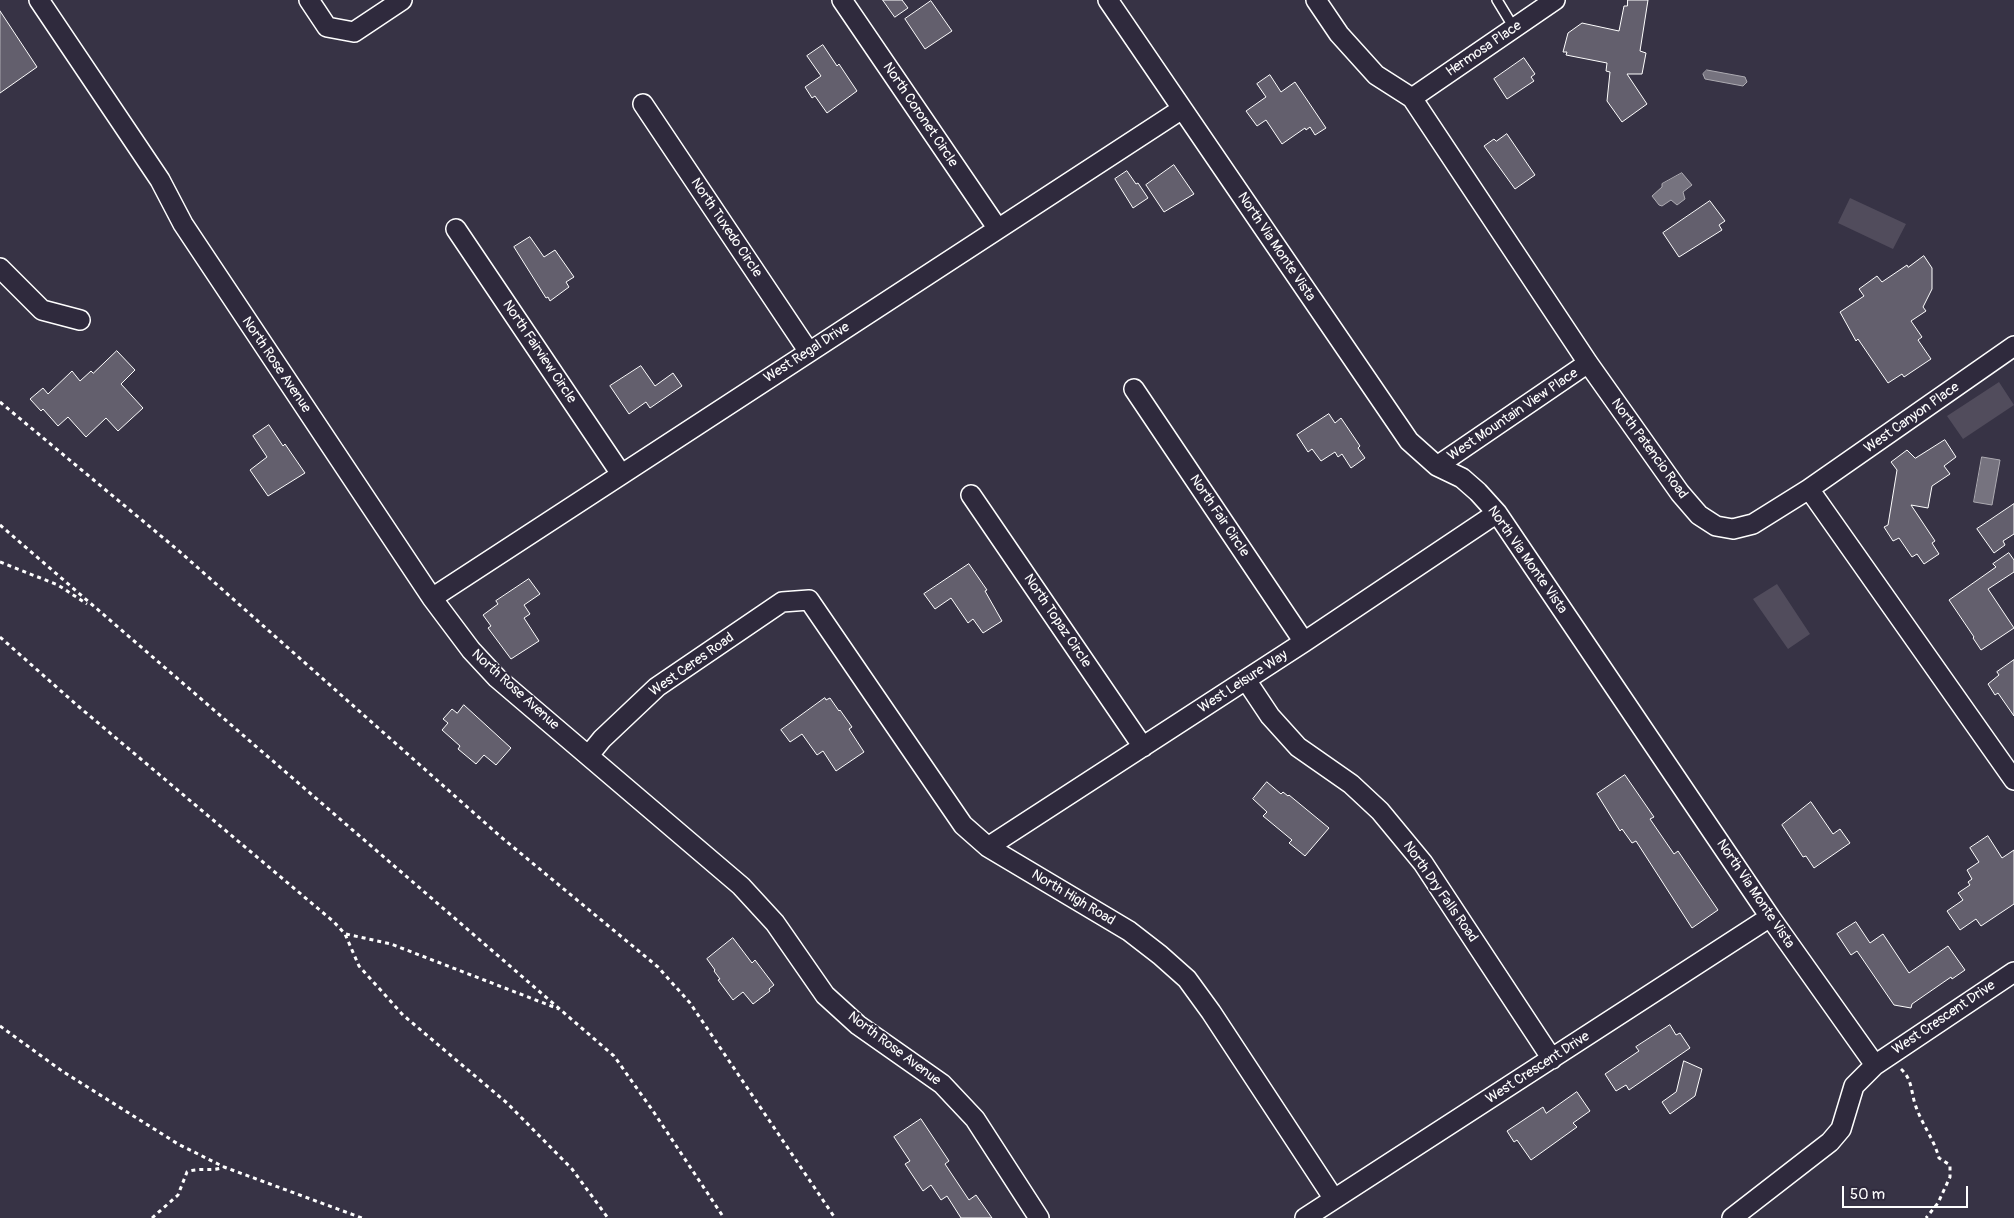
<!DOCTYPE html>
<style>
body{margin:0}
#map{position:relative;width:2014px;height:1218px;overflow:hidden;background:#373345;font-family:Pangolin,sans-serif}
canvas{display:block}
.scale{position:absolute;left:1842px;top:1186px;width:126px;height:22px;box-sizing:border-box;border:2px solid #fff;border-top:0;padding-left:6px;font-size:15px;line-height:18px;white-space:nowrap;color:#fff;-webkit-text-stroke:4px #2f2a3d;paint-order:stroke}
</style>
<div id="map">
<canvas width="2014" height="1218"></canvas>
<div class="scale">50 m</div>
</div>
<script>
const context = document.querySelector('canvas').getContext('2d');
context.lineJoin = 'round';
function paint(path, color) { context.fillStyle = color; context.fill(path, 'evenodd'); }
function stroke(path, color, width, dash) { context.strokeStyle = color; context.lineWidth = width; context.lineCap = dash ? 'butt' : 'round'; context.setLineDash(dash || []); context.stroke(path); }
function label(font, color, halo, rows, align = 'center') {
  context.font = font + ' Pangolin,sans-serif'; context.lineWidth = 4; context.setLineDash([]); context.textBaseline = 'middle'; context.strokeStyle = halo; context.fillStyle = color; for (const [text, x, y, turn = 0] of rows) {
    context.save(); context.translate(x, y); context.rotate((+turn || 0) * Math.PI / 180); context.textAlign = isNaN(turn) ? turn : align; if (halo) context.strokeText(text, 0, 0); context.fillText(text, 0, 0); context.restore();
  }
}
paint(new Path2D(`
 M1850 198 1906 224 1893 249 1838 223Z
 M1999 382 2014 405 1963 439 1947 416Z
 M1777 584 1810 634 1788 649 1753 599Z`), '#514c5c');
const water = new Path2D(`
 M1707 70 1745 77 1747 82 1743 86 1705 79 1703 74Z
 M1682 173 1692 185 1683 192 1685 199 1677 205 1671 200 1662 206 1659 205 1652 196 1662 187V184Z
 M1982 457 2000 460 1992 505 1974 502Z`);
paint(water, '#76737f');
stroke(water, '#adabb2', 1);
const building = new Path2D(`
 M883 0H902L908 8 895 17Z
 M1628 0H1648L1640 51 1646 53 1642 74H1627L1647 104 1622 122 1607 101 1610 72 1606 71 1607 63 1566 55 1567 52H1563L1568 33 1582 23 1619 31 1624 6H1627Z
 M931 1 952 31 925 49 905 19Z
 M0 11 37 67 0 93Z
 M823 45 837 66 839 64 857 91 827 113 815 96 812 98 805 87 821 76 807 56Z
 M1524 58 1535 74 1531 77 1534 81 1507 99 1494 79Z
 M1270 75 1281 92 1295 82 1326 128 1315 135 1310 127 1306 130 1305 128 1282 144 1266 120 1257 126 1246 111 1266 97 1257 84Z
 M1507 134 1535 175 1515 189 1484 146 1494 139 1496 141Z
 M1174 165 1194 194 1164 212 1146 185Z
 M1127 171 1136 184 1138 183 1148 198 1133 208 1115 179Z
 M1710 201 1725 221 1719 225 1722 230 1679 257 1663 233Z
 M530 237 544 257 555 250 574 277 566 282 569 287 550 301 548 297 546 298 514 247Z
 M1924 256 1932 268V289L1923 307 1926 311 1911 321 1922 337 1918 340 1931 359 1904 377 1902 374 1888 383 1858 339 1856 341 1840 312 1864 296 1859 289 1877 276 1882 282 1907 265 1908 267Z
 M117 351 135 370 121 384 143 408 118 431 106 418 86 437 68 417 58 426 43 409 41 411 30 399 43 388 48 394 72 371 80 381 91 371 93 373Z
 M641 366 655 386 673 373 682 386 650 408 646 402 629 414 610 386Z
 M1329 414 1335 423 1341 418 1360 446 1358 448 1365 458 1351 468 1342 454 1338 457 1335 452 1321 461 1312 449 1308 452 1297 435Z
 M269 425 283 446 285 444 305 473 268 496 250 470 267 457 253 436Z
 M1945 440 1956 457 1944 466 1950 474 1932 486 1928 508 1911 505 1935 541 1932 543 1939 554 1924 564 1917 554 1912 557 1899 538 1893 541 1884 527 1888 525 1897 470 1891 462 1907 450 1915 458Z
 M2014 504V534L2003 541 2005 545 1994 553 1977 529Z
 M2009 553 2014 560V572L1988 589 2014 628 1981 650 1973 638 1974 637 1949 600 1996 567 1993 564Z
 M969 564 987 590 985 591 1002 621 983 633 973 619 968 623 951 598 935 609 924 594Z
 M529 579 540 594 524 605 530 614 524 618 539 641 511 659 488 628 491 626 483 615 498 604 496 601Z
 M2014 660V716L1998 693 1995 695 1988 684 1999 675 1997 672Z
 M825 698 826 700 830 698 839 711 840 710 852 727 849 729 864 752 836 771 823 751 817 755 802 734 790 742 781 730Z
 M464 705 511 748 496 765 484 755 476 764 458 749 460 746 442 730 448 723 443 719 452 709 457 713Z
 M1625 775 1654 817 1650 819 1674 854 1678 851 1718 910 1692 928 1636 841 1632 843 1622 829 1620 831 1597 794Z
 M1267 782 1281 794 1283 792 1288 796 1289 795 1329 828 1305 856 1289 843 1292 840 1263 816 1267 812 1253 799Z
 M1811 802 1833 834 1840 829 1850 843 1814 868 1806 856 1803 857 1782 825Z
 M1988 836 2002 858 2014 850V904L1981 926 1976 919 1960 930 1947 911 1963 900 1958 893 1970 885 1968 882 1972 879 1967 870 1979 862 1970 848Z
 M1856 922 1870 943 1883 934 1909 973 1948 946 1965 970 1952 979 1951 977 1912 1004 1911 1008 1894 1005 1857 951 1851 955 1837 934Z
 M733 938 752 963 755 960 774 985 769 989 770 991 753 1004 743 992 733 1000 718 980 720 979 714 971 715 970 707 959Z
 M1670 1025 1676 1035 1680 1033 1690 1048 1629 1090 1626 1085 1616 1091 1605 1074 1639 1051 1636 1047Z
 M1684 1061 1702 1069 1695 1096 1670 1114 1662 1102 1676 1092Z
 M1577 1092 1590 1111 1573 1123 1577 1127 1531 1160 1517 1140 1514 1142 1507 1131 1543 1107 1546 1113Z
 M921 1119 949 1161 945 1164 969 1200 976 1195 992 1218H961L947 1196 941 1200 931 1185 923 1191 905 1164 910 1161 894 1137Z`);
paint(building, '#635f6d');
stroke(building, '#fff', 1);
const lane = new Path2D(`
 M1497 0 1514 28`);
const street = new Path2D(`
 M39 0 160 180 183 224 432 598 471 650 497 678 741 886 775 923 825 995 858 1025 942 1084 975 1119 1039 1218
 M309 0 327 27 354 32 402 0
 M842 0 998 229
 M1108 0 1409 441 1437 466 1462 478 1478 492 1497 513 1770 917 1875 1065
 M1316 0 1339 34 1376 75 1412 98 1588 363 1680 493 1699 515 1716 526 1733 529 1753 524 1809 489 2014 346
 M1412 98 1555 0
 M643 104 809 352
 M456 229 621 474
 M0 268 42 310 80 320
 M1134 389 1304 642
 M1437 466 1588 363
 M1809 489 2014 780
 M971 495 1143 747
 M432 598 1182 109
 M1246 680 1270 716 1298 747 1351 784 1380 811 1423 863 1552 1059
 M589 755 602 739 657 687 782 602 809 600 963 825 988 847 1129 931 1160 955 1187 979 1211 1012 1334 1199
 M988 847 1304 642 1497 513
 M1305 1218 1770 917
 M1732 1218 1830 1142 1841 1129 1854 1086 1875 1065 2014 972`);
stroke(lane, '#fff', 12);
stroke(street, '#fff', 22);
stroke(new Path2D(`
 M0 402 179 551 501 837 658 967 690 1003 835 1218
 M0 525 614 1056 653 1111 724 1218
 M0 562 58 585 87 604
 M0 637 78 706 334 922 345 934 359 966 403 1015 507 1103 572 1169 608 1218
 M346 934 391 944 559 1009
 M0 1026 62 1071 178 1144 224 1167 362 1218
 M1901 1069C1912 1079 1911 1091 1915 1104 1921 1123 1934 1139 1939 1158L1950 1165V1177L1938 1203 1926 1218
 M152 1218 178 1195 187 1172C199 1167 212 1172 224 1167`), '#fff', 3, [4, 4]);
stroke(lane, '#2f2a3d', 9);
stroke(street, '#2f2a3d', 19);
label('14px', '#fff', '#2f2a3d', [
 ["Hermosa Place",1484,49,-34],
 ["North Coronet Circle",920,115,56],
 ["North Tuxedo Circle",726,228,56],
 ["North Via Monte Vista",1276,247,56],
 ["North Fairview Circle",539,352,56],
 ["West Regal Drive",807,353,-33],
 ["North Rose Avenue",276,365,56],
 ["West Mountain View Place",1513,415,-34],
 ["West Canyon Place",1912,418,-35],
 ["North Patencio Road",1649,449,54],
 ["North Fair Circle",1219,516,56],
 ["North Via Monte Vista",1527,560,55],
 ["North Topaz Circle",1057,621,56],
 ["West Ceres Road",692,665,-35],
 ["West Leisure Way",1243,682,-33],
 ["North Rose Avenue",515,690,42],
 ["North Dry Falls Road",1440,892,55],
 ["North Via Monte Vista",1755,894,56],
 ["North High Road",1073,898,31],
 ["West Crescent Drive",1944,1018,-34],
 ["North Rose Avenue",894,1049,37],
 ["West Crescent Drive",1538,1068,-33]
]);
</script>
